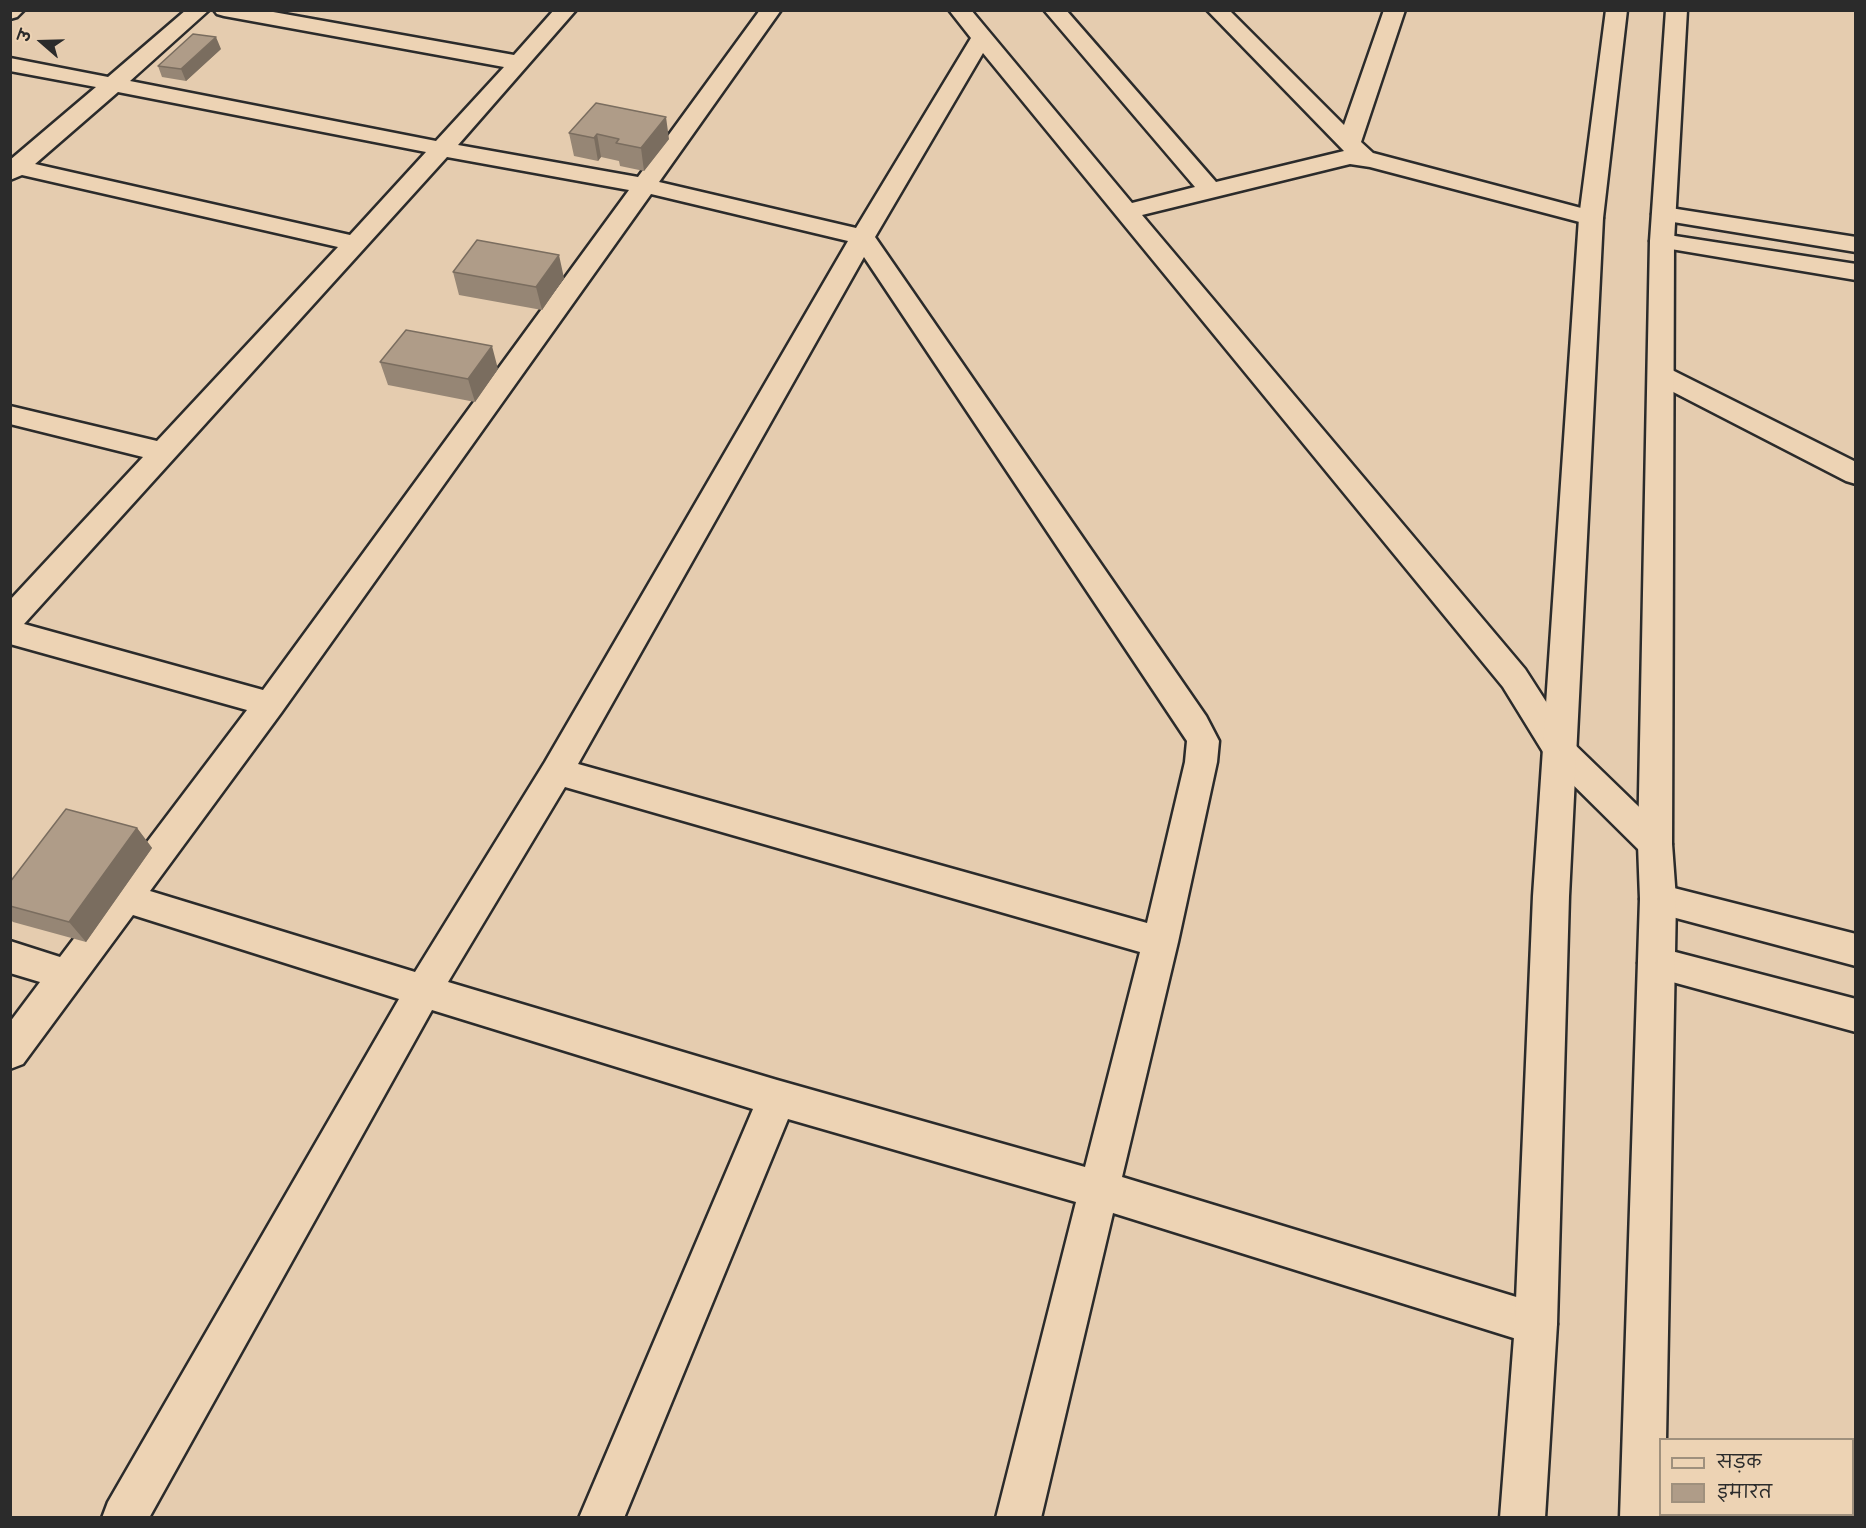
<!DOCTYPE html>
<meta charset="utf-8">
<style>
body{margin:0}
#map{position:relative;width:1866px;height:1528px;overflow:hidden;background:#e5ccaf;font-family:Caveat,"Playpen Sans Deva",sans-serif}
canvas{display:block}
.frame{position:absolute;inset:0;border:12px solid #2b2b2b;pointer-events:none}
.legend{position:absolute;left:1659px;top:1438px;width:195px;height:78px;box-sizing:border-box;background:#edd3b4;border:2px solid #9f907d;margin:0;padding:8px 10px;list-style:none;font-size:18px;color:#2b2b2b}
.legend li{display:flex;align-items:center;gap:12px;height:30px}
.legend b{width:30px;border:2px solid #9f907d}
.north{position:absolute;left:12px;top:12px;width:60px;height:60px;-webkit-text-stroke:4px #edd3b4;paint-order:stroke;rotate:290deg;font-size:16px;font-weight:700;line-height:24px;text-align:center;color:#2b2b2b}
.north::after{content:'';display:block;margin:auto;width:21px;height:27px;background:#2b2b2b;clip-path:polygon(50% 0,100% 100%,50% 72%,0 100%)}
</style>
<div id="map">
<canvas width="1866" height="1528"></canvas>
<div class="frame"></div>
<ul class="legend">
<li><b style="height:8px;background:#edd3b4"></b>सड़क</li>
<li><b style="height:16px;background:#af9c88"></b>इमारत</li>
</ul>
<div class="north">उ</div>
</div>
<script>
const context = document.querySelector('canvas').getContext('2d');
context.lineJoin = 'round';
function stroke(path, color, width, dash) { context.strokeStyle = color; context.lineWidth = width; context.lineCap = dash ? 'butt' : 'round'; context.setLineDash(dash || []); context.stroke(path); }
function paint(path, color) { context.fillStyle = color; context.fill(path, 'evenodd'); }
const minor = new Path2D(`
 M10 10H24L17 17 10 19Z
 M186 10H209L130 81 436 141 504 67 224 16 217 14 214 10H262L514 55 554 10H576L458 145 638 177 760 10H781L659 182 856 228 971 38 949 10H971L1132 203 1195 187 1044 10H1066L1216 182 1344 151 1207 10H1229L1344 125 1384 10H1405L1361 142 1373 153 1600 213 1603 218 1600 223 1591 225 1370 167 1350 164 1142 215 1525 669 1572 742 1667 834 1672 844 1667 854 1655 858 1643 854 1548 760 1503 687 983 53 875 237 1206 716 1219 741 1217 762 1178 942 1122 1177 1536 1303 1551 1309 1557 1324 1551 1339 1536 1345 1113 1213 1041 1518H996L1076 1202 788 1119 624 1518H579L753 1109 432 1010 149 1518H102L108 1502 399 999 133 915 23 1064 10 1069V1022L40 982 10 973V941L60 957 247 710 10 644V600L143 457 10 424V406L157 441 338 247 22 175 10 180V160L96 87 10 71V58L108 77ZM118 92 426 152 350 235 35 164ZM447 157 629 190 263 690 24 624ZM651 194 848 241 545 762 415 972 150 891 281 713ZM864 257 1187 741 1185 762 1147 923 578 764ZM565 787 1140 952 1085 1167 777 1080 448 982Z
 M1664 207 1856 237V252L1655 219 1652 214 1655 209Z
 M1662 234 1856 264V280L1653 246 1650 241 1653 236Z
 M1661 366 1670 369 1856 462V484L1846 481 1652 381 1648 375 1652 369Z
 M1658 884 1856 934V966L1646 910 1640 899 1646 888Z
 M1656 947 1856 999V1032L1643 974 1638 963 1643 952Z`);
const major = new Path2D(`
 M1606 10H1627L1603 218 1569 896 1557 1324 1545 1518H1500L1515 1324 1533 896 1579 218Z
 M1666 10H1687L1674 241 1672 844 1676 899 1666 1440H1660V1514H1665L1664 1518H1620L1640 899 1638 844 1650 241Z`);
stroke(minor, '#2b2b2b', 5);
stroke(major, '#2b2b2b', 5);
paint(minor, '#edd3b4');
paint(major, '#edd3b4');
paint(new Path2D(`
 M221 49 186 81 162 77 158 66Z
 M596 103 669 139 644 171 620 166 619 161 601 157 598 161 574 156 569 133Z
 M453 272 564 278 542 310 459 295Z
 M380 362 498 369 475 402 388 385Z
 M137 828 152 848 86 942 13 922 10 919V882Z`), '#968675');
paint(new Path2D(`
 M216 37 221 49 186 81 181 69Z
 M666 117 669 139 644 171 641 148Z
 M597 134 601 157 598 161 594 138Z
 M559 255 564 278 542 310 536 287Z
 M492 346 498 369 475 402 468 379Z
 M137 828 152 848 86 942 69 922Z`), '#7a6d5f');
const building = new Path2D(`
 M193 34 216 37 181 69 158 66Z
 M596 103 666 117 641 148 616 143 619 139 597 134 594 138 569 133Z
 M477 240 559 255 536 287 453 272Z
 M406 330 492 346 468 379 380 362Z
 M66 809 137 828 69 922 10 906V882Z`);
paint(building, '#af9c88');
stroke(building, '#7a6d5f', 1.5);
</script>
